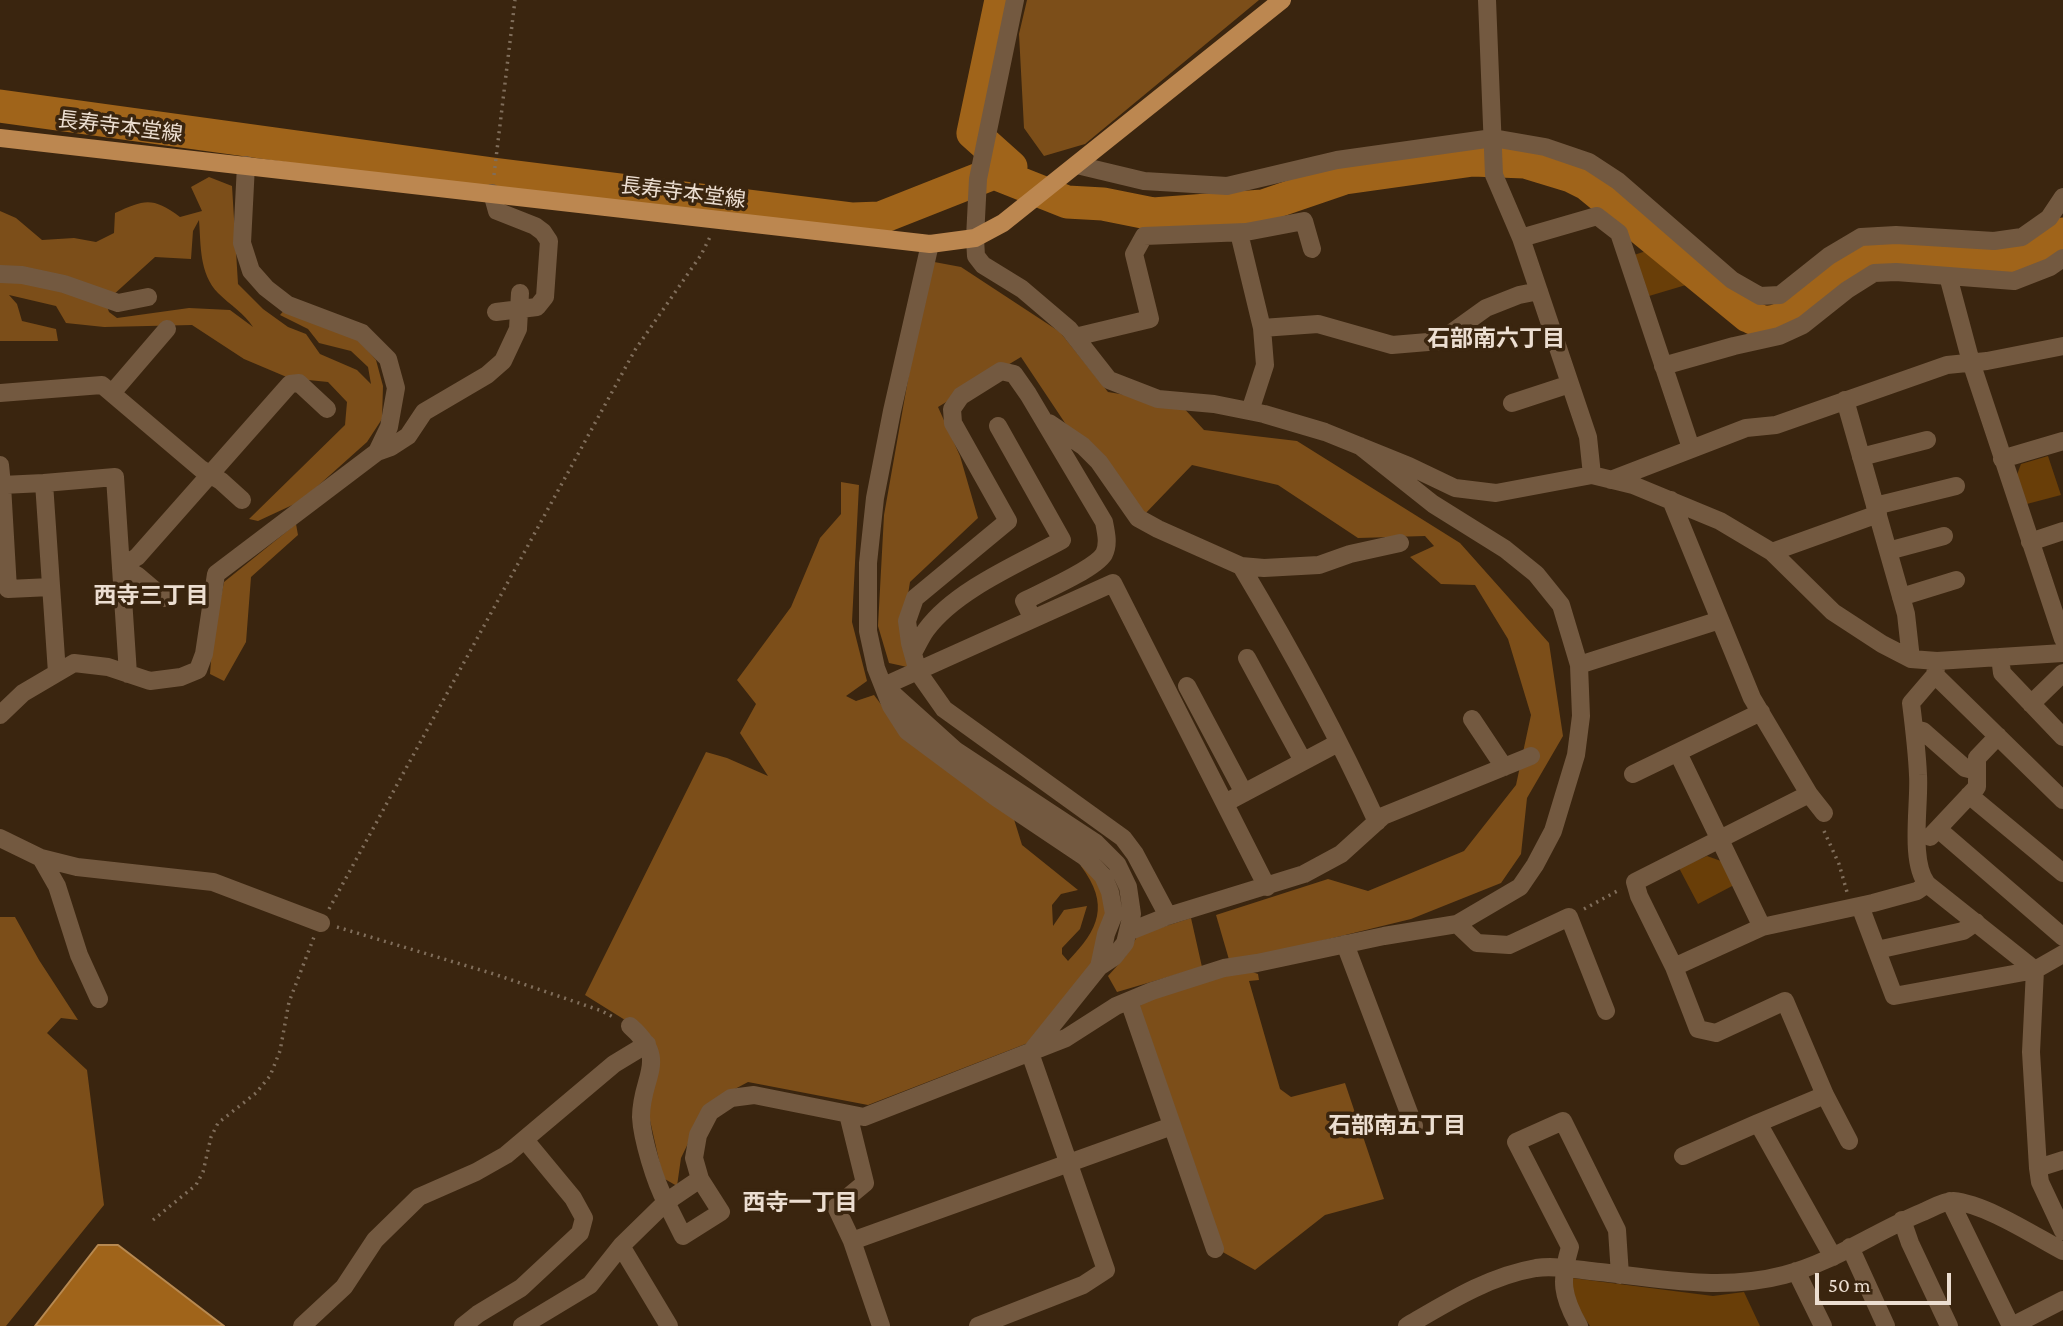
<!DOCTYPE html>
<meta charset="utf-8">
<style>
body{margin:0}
#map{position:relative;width:2063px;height:1326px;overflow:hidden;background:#3a250f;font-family:"Crimson Pro",serif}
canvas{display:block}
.scale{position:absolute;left:1815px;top:1273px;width:136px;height:32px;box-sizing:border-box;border:4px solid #ecded1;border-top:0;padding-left:9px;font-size:21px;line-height:24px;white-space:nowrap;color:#ecded1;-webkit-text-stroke:5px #3a250f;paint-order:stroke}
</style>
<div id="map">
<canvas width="2063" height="1326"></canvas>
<div class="scale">50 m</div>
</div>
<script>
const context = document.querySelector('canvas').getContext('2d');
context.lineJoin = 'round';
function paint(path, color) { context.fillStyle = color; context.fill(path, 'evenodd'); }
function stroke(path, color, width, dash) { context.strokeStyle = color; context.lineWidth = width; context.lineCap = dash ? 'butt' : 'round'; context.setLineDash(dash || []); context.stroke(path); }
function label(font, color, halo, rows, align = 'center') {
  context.font = font + ' "Crimson Pro","Noto Sans JP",serif'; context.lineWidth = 7; context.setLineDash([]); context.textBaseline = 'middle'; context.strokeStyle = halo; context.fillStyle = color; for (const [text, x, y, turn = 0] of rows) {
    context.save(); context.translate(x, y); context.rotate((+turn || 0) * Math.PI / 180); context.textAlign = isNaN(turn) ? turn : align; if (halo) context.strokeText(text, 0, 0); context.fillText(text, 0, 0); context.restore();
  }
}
paint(new Path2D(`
 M1655 248 1696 282 1649 296 1634 255Z
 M2048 456 2061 495 2023 505 2015 480 2021 464Z
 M1707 856 1721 861 1734 885 1698 904 1679 868Z
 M1572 1278 1713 1296 1744 1292 1760 1326H1590L1570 1296Z`), '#693e08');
paint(new Path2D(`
 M1027 0H1259L1085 144 1044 156 1024 128 1019 34Z
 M209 177 232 186 238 284 263 309 288 327 306 334 320 354 357 370 371 384 368 367 351 351 319 343 308 329 280 315 286 308 355 336 376 360 383 386 382 419 367 442 301 501 258 521 249 519 345 425 347 402 328 382 289 378 244 359 192 325 104 327 66 323 56 306 9 295 17 304 22 321 56 329 58 341H0V277L104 298 109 312 117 318 189 308 230 310 253 327C244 313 230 305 218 293 199 273 201 245 199 220L193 231 191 259 155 257 112 296 0 272V211L16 218 42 240 74 238 96 242 114 233 115 213C144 200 152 196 180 217L202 211 191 187Z
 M929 261 961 267 1060 332 1108 392 1180 404 1204 430 1297 441 1460 543 1549 643 1563 736 1527 798 1521 854 1501 883 1411 919 1230 963 1216 915 1328 879 1368 891 1464 851 1516 785 1531 715 1508 639 1475 585 1441 584 1410 557 1434 546 1425 536 1358 538 1278 485 1192 465 1143 516 1065 423 1021 357 938 407 960 456 978 518 910 582 902 632 912 668 889 663 878 626 884 515Z
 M841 482 859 485 852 622 867 681 846 696 856 701 874 695 904 735 1013 816 1022 845 1078 890 1061 894 1052 905 1053 926 1064 910 1087 906 1080 929 1062 948V954L1068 961C1099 929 1110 905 1081 866H1085L1102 884 1114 922 1093 964 1028 1043 868 1105 748 1082 707 1104 681 1158 677 1186 663 1178 647 1107 649 1035 585 995 706 752 727 758 768 776 740 733 756 704 737 680 791 607 820 538 841 514Z
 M296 524 298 535 251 577 246 642 224 681 210 674 213 635 224 582Z
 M0 917H15L39 960 78 1020 61 1018 47 1033 87 1070 104 1205 6 1326H0Z
 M1191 918 1202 967 1117 992 1108 976 1125 957 1138 935Z
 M1244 969 1258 974 1259 980 1249 981 1280 1089 1291 1097 1345 1083 1384 1199 1325 1215 1255 1270 1219 1250 1137 1007 1156 996Z`), '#7c4e19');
const water = new Path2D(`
 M98 1245H118L224 1326H35Z`);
paint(water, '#a0641a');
stroke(water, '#b78951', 2);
stroke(new Path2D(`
 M1001 0 973 133 1011 167
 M0 106 493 174 853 219 880 218 994 173 1067 202 1103 204 1153 214 1263 206 1345 178 1473 160 1525 162 1571 176 1587 184 1748 316C1753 318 1759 321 1764 322 1795 325 1828 273 1853 259 1861 254 1871 254 1880 253L2009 261 2031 255 2051 246 2063 234`), '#a0641a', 33);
stroke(new Path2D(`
 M494 175 515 0
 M1824 831 1839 864 1847 892
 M329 909 635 350 701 255 710 237
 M1584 909 1621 889
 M337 927 494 974 602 1011 615 1018
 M153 1220 196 1185 203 1172 211 1137 218 1123 256 1093 270 1076 280 1051 289 1002 314 937`), '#806e5b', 3.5, [2, 5]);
stroke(new Path2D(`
 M1015 0 978 179 975 238 976 256 983 265 1022 289 1069 329 1109 380 1158 399 1214 404 1264 414 1325 432 1409 466 1455 488 1496 493 1592 475 1633 485 1720 521 1772 552 1833 612 1882 644 1911 659 1937 661 2063 653
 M1487 0 1494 175 1521 238 1588 437 1592 475
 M1077 165 1144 181 1227 186 1337 160 1493 138 1545 147 1589 162 1618 181 1732 280 1760 296 1780 295 1829 256 1861 237 1896 235 1994 241 2022 237 2049 218 2063 197
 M492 193 497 211 535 226 543 232 549 241 545 297 537 307 496 312
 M1239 233 1262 328 1265 365 1250 411
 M1521 238 1597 216 1619 233 1691 448
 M930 244 892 411 875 498 868 563V631L876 668 891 706 907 731 997 798 1085 857 1103 876 1110 892 1114 914 1106 934 1099 967
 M0 274 22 275 64 284 118 303 148 297
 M1948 276 1971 362 2063 639
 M1262 328 1318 324 1392 345 1440 341 1486 308 1519 295 1539 291
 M1075 337 1150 319 1134 254 1144 236 1246 232 1304 221 1312 249
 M1663 366 1734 346 1779 336 1803 325 1847 290 1874 273 1896 272 2014 281 2050 267 2063 258
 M0 393 102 385 201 469 221 481 242 500
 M112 393 167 329
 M1845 400 1906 614 1911 659
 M1512 403 1570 384
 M1049 423 1083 446 1099 462 1138 518 1158 529 1241 566 1264 568 1319 565 1350 554 1400 543
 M377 452 391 447 408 436 424 412 487 375 503 361 518 329 520 293
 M1861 457 1927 440
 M2002 459 2063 441
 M0 465 2 485
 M1611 480 1746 428 1776 425 1947 365 1987 361 2063 346
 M44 483 2 485 8 589 51 587
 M1671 500 1752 698 1809 794 1635 882 1639 896 1674 967 1698 1029 1716 1033 1785 1001 1825 1095 1849 1141
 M1875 506 1956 486
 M2030 542 2063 531
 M1888 551 1944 536
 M1772 552 1878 514
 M1241 566C1290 648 1337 734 1377 822
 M1901 597 1956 580
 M164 598 138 576 121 566 137 557 290 384 299 383 327 409
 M1033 619 1024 601C1042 592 1095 569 1104 554 1109 544 1106 532 1104 522L1028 394 1014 374 1001 371 961 396 952 409 953 423 1008 521 915 598 907 621 910 643 918 672 944 709 1123 838 1135 854 1168 916
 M913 653C917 646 921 637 926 630 955 590 1020 563 1062 540L998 426
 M2000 657 2002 673 2063 737
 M1247 658 1303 761
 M1937 661 1935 675 1911 703C1914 727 1917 751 1918 775 1920 804 1909 861 1927 884L2035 970
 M1579 665 1720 620
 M57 673 44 483 115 477 128 674
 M1935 675 2063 800
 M884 686 955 750 1096 843 1117 864 1128 887 1132 914 1125 943 1114 957 1099 967 1030 1053 1106 1270 1083 1285 978 1326
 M884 686 1113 583 1267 887
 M1187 686 1244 793
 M2031 704 2063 673
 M0 715 23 693 74 663 108 667 150 681 181 677 198 670 204 654 216 574 377 452 389 427 396 388 388 359 362 333 288 305 266 288 251 271 242 243 246 165
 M1472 719 1504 767
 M1914 729 1923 731 1965 768 1977 771
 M1678 753 1762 927
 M1633 774 1761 712
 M1809 794 1824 813
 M1969 795 2063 873
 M1225 803 1338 743
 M1938 829 2063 937
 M1930 837 1977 787V758L1998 736
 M0 838 41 858 77 867 213 882 321 923
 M41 858 57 886 79 955 99 999
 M1860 906 1894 996 2035 970 2063 954
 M1457 924 1477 943 1509 945 1569 917 1606 1011
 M1128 932 1168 916 1304 874 1341 854 1383 816 1531 756
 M1345 944 1414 1126
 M1877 950 1963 931 1976 922
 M1674 967 1762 927 1873 903 1917 891 1927 884
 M2035 970 2031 1052 2038 1168 2040 1182 2063 1231
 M1129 1001 1215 1249
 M630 1026C670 1061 641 1075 641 1117 642 1138 655 1182 666 1202L700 1179 694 1158 698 1135 710 1112 731 1098 754 1095 864 1117 1066 1038 1116 1006 1152 991 1224 968 1257 963 1384 936 1457 924 1520 887 1535 865 1553 831 1576 755 1581 716 1579 665 1561 605 1536 574 1505 549 1433 504 1360 446
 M1825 1095 1758 1123 1833 1257
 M848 1114 865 1183 836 1207 852 1241 881 1326
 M1683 1156 1758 1123
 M2038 1168 2063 1160
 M1950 1201 2011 1326
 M1902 1220 1910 1243 1949 1326
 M852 1241 1172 1126
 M1850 1247 1886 1326
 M1796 1271 1823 1326
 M302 1326 344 1287 375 1240 419 1197 476 1172 506 1155 614 1064 647 1044
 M463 1326 478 1314 521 1288 580 1233 584 1218 573 1198 525 1140
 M522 1326 590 1285 621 1246
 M669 1326 621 1246 666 1202 683 1236 721 1212 700 1179
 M1407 1326C1448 1302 1489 1276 1536 1268 1557 1265 1579 1270 1600 1272 1660 1279 1724 1291 1784 1275 1834 1262 1876 1231 1923 1212 1932 1208 1944 1201 1953 1201 1986 1204 2033 1235 2063 1251
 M1579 1326C1562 1296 1560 1281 1570 1247L1516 1142 1563 1121 1617 1230 1620 1275
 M2012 1326 2063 1300`), '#735940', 18);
stroke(new Path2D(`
 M0 138 930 244 975 238 1003 223 1282 0`), '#bc8750', 18);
label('21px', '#ecded1', '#3a250f', [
 ["長寿寺本堂線",120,127,7],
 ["長寿寺本堂線",683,193,7]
]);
label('bold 23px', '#ecded1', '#3a250f', [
 ["石部南六丁目",1496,339],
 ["西寺三丁目",151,596],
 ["石部南五丁目",1397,1126],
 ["西寺一丁目",800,1203]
]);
</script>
